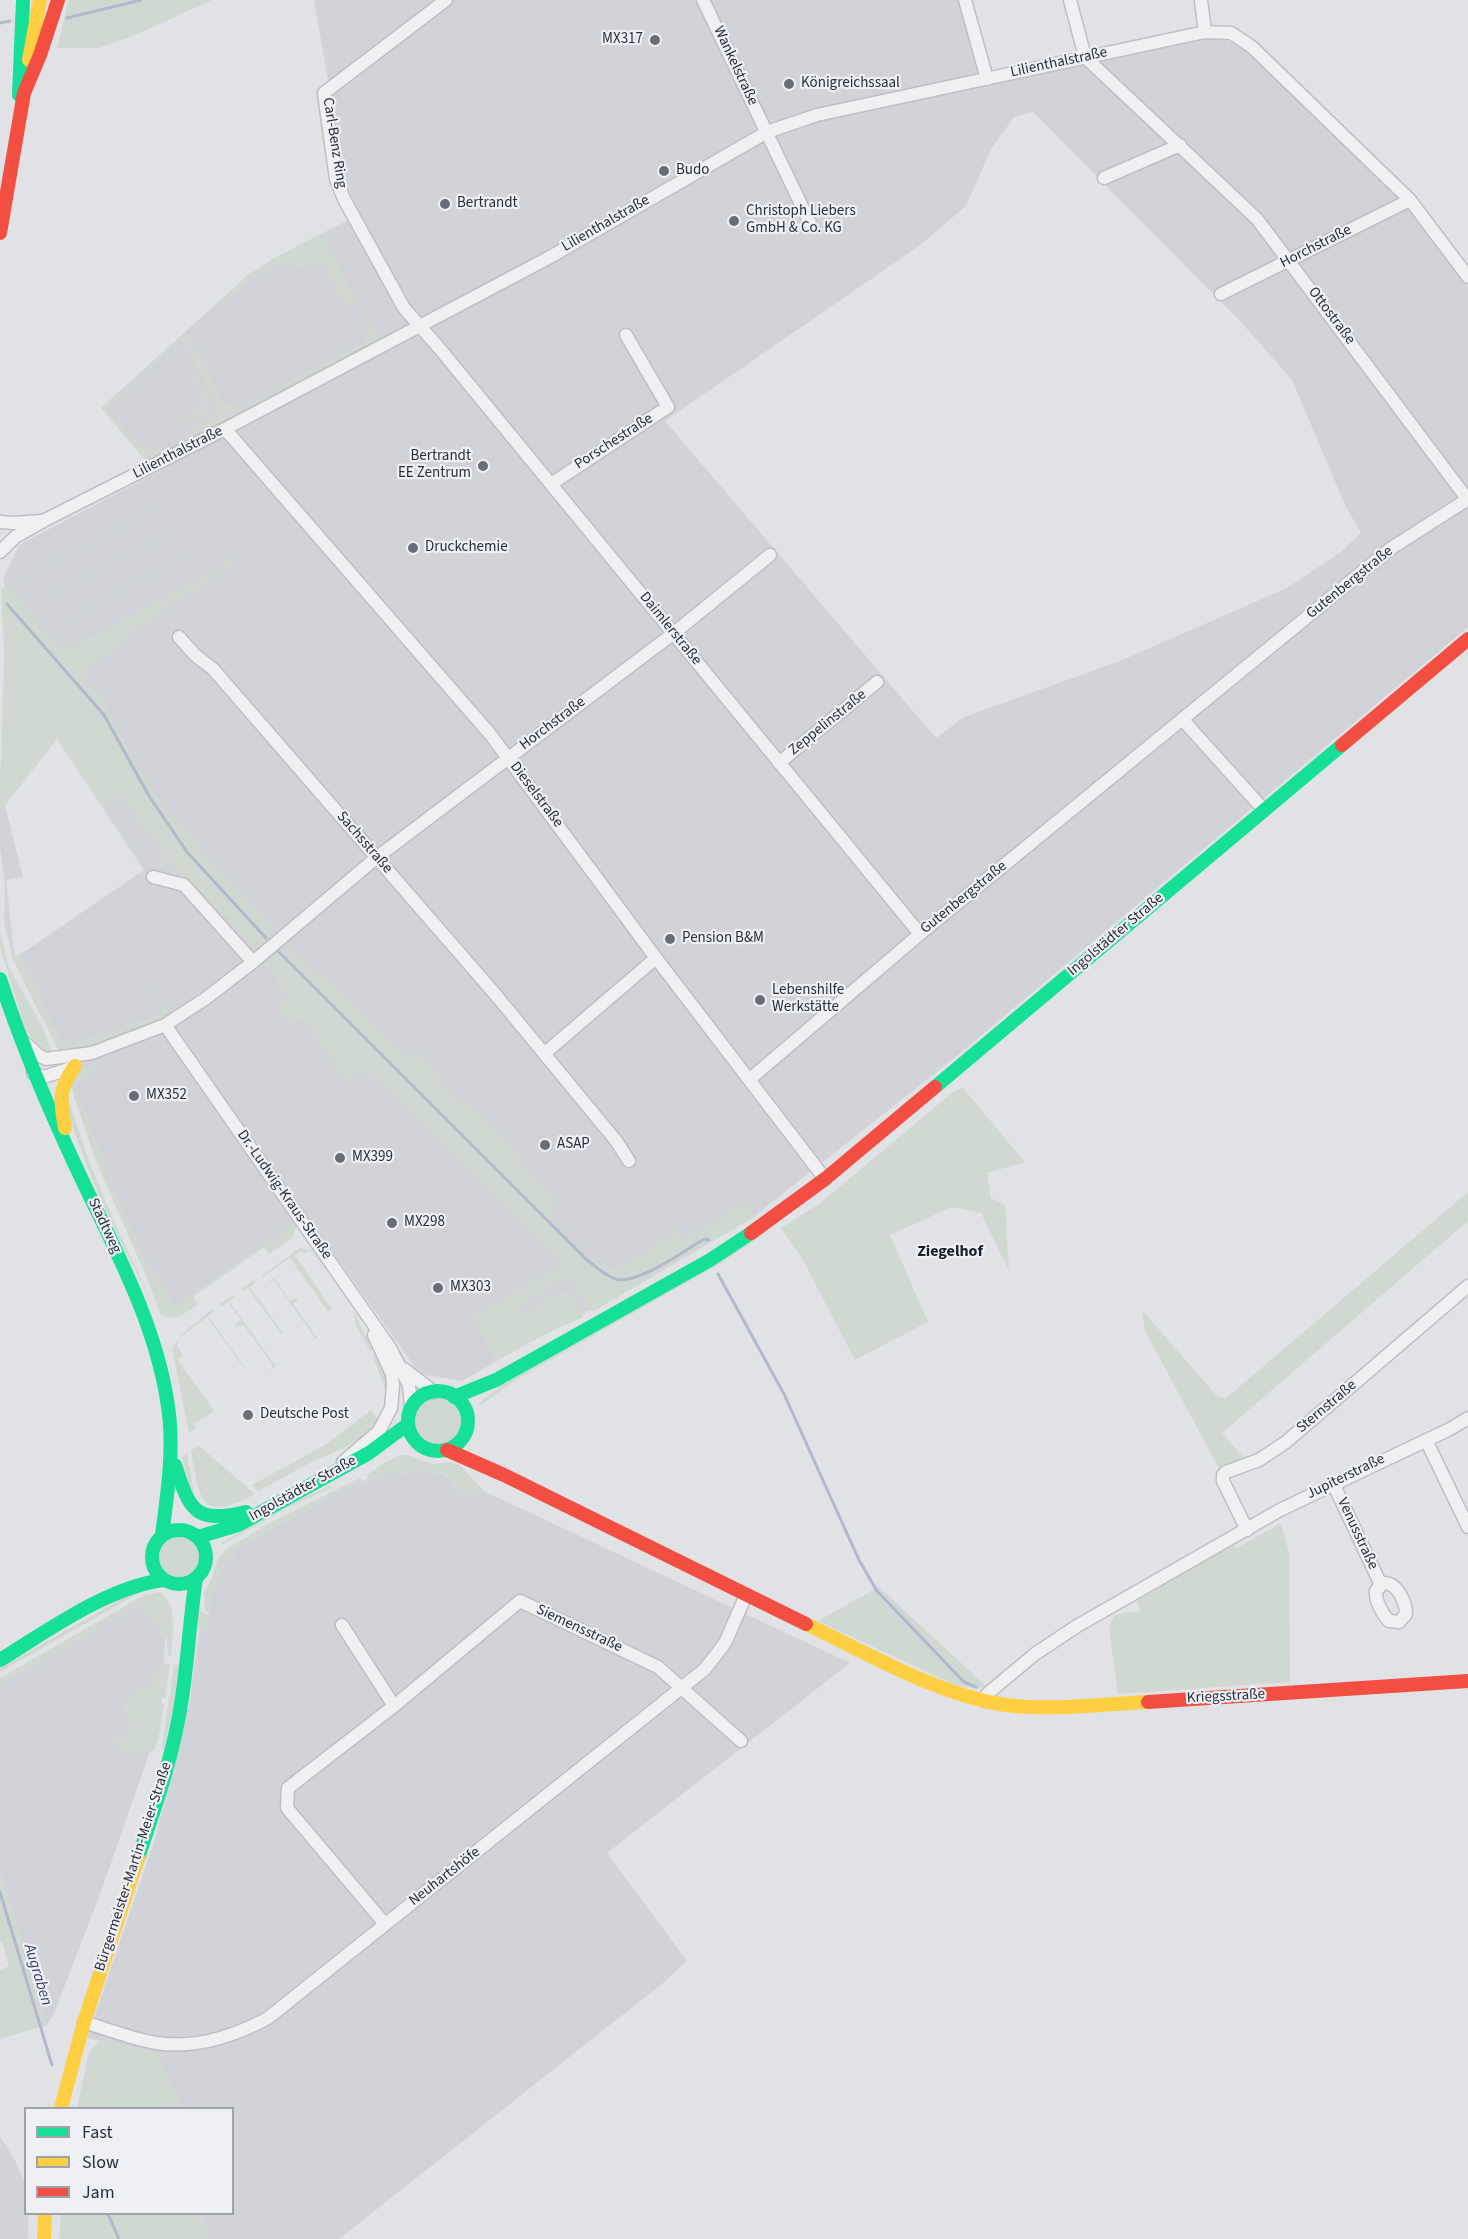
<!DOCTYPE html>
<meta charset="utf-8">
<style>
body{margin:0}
#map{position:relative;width:1468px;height:2239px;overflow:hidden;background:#e1e2e5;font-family:"Source Sans 3",sans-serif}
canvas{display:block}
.legend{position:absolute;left:24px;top:2107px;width:210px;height:108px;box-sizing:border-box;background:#eff0f5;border:2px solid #a0a2ab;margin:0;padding:8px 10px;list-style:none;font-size:18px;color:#2a2d3c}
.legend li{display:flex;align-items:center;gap:12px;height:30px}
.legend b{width:30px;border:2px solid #a0a2ab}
</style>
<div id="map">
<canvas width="1468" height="2239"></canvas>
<ul class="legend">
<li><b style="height:8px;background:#16e098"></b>Fast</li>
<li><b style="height:8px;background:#ffcf43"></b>Slow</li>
<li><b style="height:8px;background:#f24e42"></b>Jam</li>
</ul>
</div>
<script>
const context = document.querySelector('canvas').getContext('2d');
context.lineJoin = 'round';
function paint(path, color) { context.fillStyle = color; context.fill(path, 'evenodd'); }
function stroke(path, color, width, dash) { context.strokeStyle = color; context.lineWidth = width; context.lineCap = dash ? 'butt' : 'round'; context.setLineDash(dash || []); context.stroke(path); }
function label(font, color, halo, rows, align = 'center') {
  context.font = font + ' "Source Sans 3",sans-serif'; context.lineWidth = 4.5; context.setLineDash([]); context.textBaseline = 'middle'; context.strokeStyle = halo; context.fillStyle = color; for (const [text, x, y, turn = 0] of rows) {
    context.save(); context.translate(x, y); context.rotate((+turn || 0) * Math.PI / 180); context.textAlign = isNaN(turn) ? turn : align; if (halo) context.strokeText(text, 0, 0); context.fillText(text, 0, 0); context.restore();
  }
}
paint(new Path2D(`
 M314 0H958L982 87 1213 38 1222 39 1239 46 1257 61 1398 197 1468 287V627L953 1059 757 1214 605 1302 507 1355 462 1381 420 1374 306 1215 175 1307 160 1300 98 1163 74 1097 73 1076 13 959 4 923 5 882 0 848V770L8 720 5 586 3 578 19 546 24 542 158 472 101 408 247 276 269 261 360 214 346 184ZM1033 112 1239 320 1292 380 1345 505 1361 533 1341 552 1287 588 1120 661 964 717 936 738 665 421 919 246 966 206 991 149 1014 117ZM57 739 144 870 15 958 6 880 23 877 5 805Z
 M426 1468 439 1476 443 1473 465 1497 474 1491 478 1496 484 1491 850 1663 607 1853 687 1961 663 1983 339 2239H208L203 2214H232V2108H183L155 2053 87 2038 156 1836 190 1701 199 1632 206 1627 211 1596 223 1566 235 1558 233 1550 360 1481 362 1484 388 1473 421 1472Z
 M150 1597 167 1604 161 1713 146 1763 99 1897 53 2016 47 2025 0 1870V1681Z
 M0 2136 16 2162 25 2184 26 2214H29L28 2239H0Z`), '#d2d3d9');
paint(new Path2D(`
 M69 0H212L133 36 99 48H57Z
 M321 234 379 338 276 392 271 383 274 382 278 388 294 379 291 372 295 370 298 377 365 341 362 334 369 330 353 300 346 303 340 296 321 261 310 267 308 264 297 270 293 262 283 267 280 265 268 272 253 277 227 301 216 305 247 276 269 261Z
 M186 333 203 364 207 363 210 367V377L225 403 233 404 237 410 257 399 254 393 256 391 261 400 194 435 190 434 189 431 191 428 214 415 217 405 182 340 106 409 142 447 164 449 145 460 101 408Z
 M195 373 210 401V410L207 414 178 428 175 422 178 419 182 424 204 403 196 384 190 377Z
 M155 505 156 507 100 540 98 538Z
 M174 528 176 530 119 561 117 559Z
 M88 542 90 544 25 580 24 578Z
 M194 550 196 552 137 583 135 582Z
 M230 557 235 564 161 612 83 674 105 699 108 710 134 760 161 801 182 826 184 825 206 857 273 926 270 930 269 939 254 952 248 951 254 945 172 862 161 867 157 863 166 857 119 795 105 807 146 870H144L57 739 0 811 4 652 1 589 8 585 58 647 68 642 71 647 227 565 223 560Z
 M107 564 109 566 45 602 43 600Z
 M126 586 128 588 64 623 63 622Z
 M0 929 9 968 42 1026 52 1053 41 1048 26 1031 0 948Z
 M288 945 342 995 406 1059 417 1050 454 1095 486 1117 557 1205 549 1212C561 1226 592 1267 610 1268 627 1269 656 1243 671 1234V1221L685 1238 746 1201 756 1216 592 1312 586 1307 572 1282 563 1280 519 1307 523 1312 557 1293 566 1291 569 1292 583 1314V1317L541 1336 495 1362 473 1315 561 1265 364 1069 347 1082 301 1018 289 1026 276 1008 288 999 266 964Z
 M21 953 63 1044C97 1035 130 1026 162 1011L141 984 143 983 146 987 148 986 170 1015 95 1043 59 1052C45 1019 26 992 14 958Z
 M102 1060 105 1062 75 1086 104 1160 107 1175 151 1272 158 1274 175 1307 294 1223 296 1225 293 1238 269 1254 264 1247 193 1297 198 1304C186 1313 175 1322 161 1315L146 1276 95 1159 70 1083 86 1067Z
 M963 1088 1025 1162 987 1173 991 1198 1005 1205 1009 1271 981 1213 952 1207 890 1235 928 1322 855 1360 803 1260 781 1228 819 1204 953 1092Z
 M66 1093 90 1164 113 1219 154 1306 110 1221 87 1166 67 1112Z
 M1468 1192V1221L1222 1433 1246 1460 1221 1472 1145 1331 1142 1310 1216 1395 1225 1399Z
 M772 1229 716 1266 517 1379 481 1405 479 1403 502 1385Z
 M300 1248 311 1250 341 1292 310 1250 304 1253 302 1250 295 1255 332 1309 328 1312 290 1258 263 1277 262 1275Z
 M280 1274 275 1279 290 1301 296 1297 298 1300 293 1304 316 1336 322 1334 309 1342 314 1337 274 1280 267 1283Z
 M254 1280 256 1282 250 1287 283 1333 281 1334 248 1288 242 1291 241 1289Z
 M233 1295 235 1297 229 1301 275 1365 281 1362 268 1371 273 1366 243 1324 237 1327 235 1325 241 1320 228 1302 222 1306 220 1304Z
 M212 1309 214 1311 208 1316 245 1367 244 1368 207 1317 180 1337 177 1345 183 1356 178 1360 214 1411 194 1424 197 1428 189 1433 172 1348 183 1333Z
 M353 1309 362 1329 374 1349 370 1351 356 1325Z
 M377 1354 386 1374 387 1394 373 1357Z
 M413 1421a24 24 0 1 1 48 0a24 24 0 1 1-48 0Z
 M371 1410 378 1419C360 1446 338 1449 312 1462 294 1471 276 1482 258 1491L252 1485 325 1445Z
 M198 1445 255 1494C199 1524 200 1499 191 1451Z
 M187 1453 195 1500V1503L182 1458Z
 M400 1455H408L432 1464 449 1462 460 1465 484 1491 478 1496 473 1491 465 1497 444 1473 439 1476 426 1468 421 1472 388 1473 362 1484 360 1481 233 1550 235 1558 223 1567 211 1596 208 1612 205 1611 204 1592 212 1578 217 1561 225 1550 277 1519 360 1478 362 1481 368 1478 367 1475 382 1464Z
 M330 1486 331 1488 287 1508 222 1545 221 1543 286 1506Z
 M1281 1523 1289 1553 1290 1682 1118 1694 1109 1628 1115 1615 1140 1611 1137 1601 1233 1544 1237 1548Z
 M158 1558a21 21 0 1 1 42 0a21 21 0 1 1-42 0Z
 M143 1587 144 1590 0 1672V1668Z
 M879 1587 985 1685 978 1689 955 1685 818 1621Z
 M160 1592C178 1604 173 1637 171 1656L168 1655 167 1639 139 1606 0 1686V1678L134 1601 144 1595Z
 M199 1601 201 1612 208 1615 206 1627 199 1632 196 1602Z
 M164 1664H170L165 1698H159L158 1703 164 1704 158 1741 154 1751 119 1753 111 1741 133 1730 120 1702 151 1683 148 1675Z
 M174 1665H179L175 1700 164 1748H162Z
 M0 1870 47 2025 0 2039V1970L9 1966 2 1942H0Z
 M100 2041 155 2053 183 2108H77L89 2051Z
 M61 2214H203L208 2239H59Z`), '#d0d8d2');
stroke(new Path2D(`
 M67 18 141 0
 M0 23 10 21
 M7 604 104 715 149 796 187 852 266 938
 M277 950 585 1258C595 1266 604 1275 616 1279 637 1285 682 1252 701 1241L705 1239 709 1240
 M718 1274 784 1394 859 1560 877 1591 964 1682 976 1687
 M0 1892 52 2065
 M108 2214 119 2239`), '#b2b9cd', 3);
const street = new Path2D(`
 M446 0 324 93 336 179 344 199 404 308 440 349 920 934
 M703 0 810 223
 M965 0 987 79
 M1070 0 1085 57 1257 219 1468 500
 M1201 0 1205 32
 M1104 178 1180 145
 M1221 294 1410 200
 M225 429 490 734 656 958 825 1179
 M551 484 668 407 626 335
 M0 522 14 523 41 521
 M0 552 15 537 45 520 225 429 550 257 767 132 817 115 1205 32 1231 33 1252 47 1410 200 1468 277
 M179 637 195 655 213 669 495 994 617 1142 629 1161
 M1182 719 1264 810
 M779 763 877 682
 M153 877 184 885 253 962
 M165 1025 390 1348 409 1385 411 1407
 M22 1040 38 1055 46 1059 92 1053 165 1025 205 999 253 962 376 858 674 633 770 555
 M545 1053 656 958
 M33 1073 44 1077 74 1067
 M750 1079 920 934 1390 549 1468 499
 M404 1369 434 1392
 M1426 1440 1468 1527
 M343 1462 379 1431 391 1408 393 1386 392 1374 374 1335
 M1333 1483 1381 1585
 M1247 1530 1223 1481V1475L1226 1472 1259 1460 1286 1442 1468 1286
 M1383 1583C1397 1582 1406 1602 1406 1614L1399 1622 1389 1621C1382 1614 1375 1600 1376 1591Z
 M342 1625 394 1706
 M985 1701 987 1694 1035 1654 1077 1626 1280 1510 1450 1429 1468 1418
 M385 1924 287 1808 288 1788 394 1706 520 1601 658 1667 741 1741
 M84 2022C107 2029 132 2039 156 2043 196 2049 233 2037 268 2018L705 1669 725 1643 746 1595`);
stroke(street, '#bebfc2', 15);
stroke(street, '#f0f0f3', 12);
stroke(new Path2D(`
 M19 95 23 0
 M0 979C23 1050 52 1117 84 1184 117 1253 155 1324 167 1400 175 1444 168 1490 162 1535
 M935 1087 1342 745
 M408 1421a30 30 0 1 1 60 0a30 30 0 1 1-60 0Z
 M454 1397 496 1380 710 1260 751 1233
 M175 1465C190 1510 194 1524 246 1512
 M152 1557a27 27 0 1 1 54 0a27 27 0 1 1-54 0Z
 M198 1537 238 1525 369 1453 408 1424
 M0 1660C49 1630 106 1588 163 1580
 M138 1858C156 1805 174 1753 182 1698 188 1658 190 1618 196 1578`), '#16e098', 14);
stroke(new Path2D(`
 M29 60 40 0
 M65 1128C60 1101 58 1089 75 1066
 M806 1624C868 1653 937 1695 1006 1705 1049 1711 1104 1704 1148 1702
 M61 2108 84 2022 138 1858
 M44 2239 45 2214`), '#ffcf43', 14);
stroke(new Path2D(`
 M0 233 24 93 40 55 58 0
 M1342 745 1468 639
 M751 1233 825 1179 935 1087
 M447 1450 504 1475 806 1624
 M1148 1702 1468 1681`), '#f24e42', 14);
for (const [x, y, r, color] of [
 [655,40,6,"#6a6c77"],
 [789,84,6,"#6a6c77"],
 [664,171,6,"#6a6c77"],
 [445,204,6,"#6a6c77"],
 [734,221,6,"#6a6c77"],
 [483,466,6,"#6a6c77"],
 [413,548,6,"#6a6c77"],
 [670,939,6,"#6a6c77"],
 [760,1000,6,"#6a6c77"],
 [134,1096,6,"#6a6c77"],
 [545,1145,6,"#6a6c77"],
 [340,1158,6,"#6a6c77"],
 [392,1223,6,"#6a6c77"],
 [438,1288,6,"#6a6c77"],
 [248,1415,6,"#6a6c77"]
]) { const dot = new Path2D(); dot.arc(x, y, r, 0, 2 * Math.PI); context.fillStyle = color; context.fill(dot); stroke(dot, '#eff0f5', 2); }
label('15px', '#2a2d3c', '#eff0f5', [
 ["MX317",643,40,"right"],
 ["Königreichssaal",801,84],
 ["Budo",676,171],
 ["Bertrandt",457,204],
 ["Christoph Liebers",746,212],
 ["GmbH & Co. KG",746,229],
 ["Bertrandt",471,457,"right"],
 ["EE Zentrum",471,474,"right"],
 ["Druckchemie",425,548],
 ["Pension B&M",682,939],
 ["Lebenshilfe",772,991],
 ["Werkstätte",772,1008],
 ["MX352",146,1096],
 ["ASAP",557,1145],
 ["MX399",352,1158],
 ["MX298",404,1223],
 ["MX303",450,1288],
 ["Deutsche Post",260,1415]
], 'left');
label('15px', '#2a2d3c', '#eff0f5', [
 ["Lilienthalstraße",1059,63,-12],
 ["Wankelstraße",735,66,65],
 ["Carl-Benz Ring",334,143,81],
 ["Lilienthalstraße",606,224,-30],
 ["Horchstraße",1316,247,-27],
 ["Ottostraße",1331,316,53],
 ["Porschestraße",614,442,-33],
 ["Lilienthalstraße",178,453,-27],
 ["Gutenbergstraße",1350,583,-39],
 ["Daimlerstraße",670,629,51],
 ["Zeppelinstraße",828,723,-39],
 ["Horchstraße",553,724,-37],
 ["Dieselstraße",536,795,53],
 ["Sachsstraße",364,843,49],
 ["Gutenbergstraße",964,898,-39],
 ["Ingolstädter Straße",1116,935,-40],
 ["Dr.-Ludwig-Kraus-Straße",284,1195,55],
 ["Stadtweg",104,1226,65],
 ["Sternstraße",1327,1407,-40],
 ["Jupiterstraße",1346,1477,-26],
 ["Ingolstädter Straße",303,1489,-29],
 ["Venusstraße",1357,1534,65],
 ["Siemensstraße",579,1629,25],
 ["Kriegsstraße",1226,1697,-3],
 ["Bürgermeister-Martin-Meier-Straße",134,1867,-72],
 ["Neuhartshöfe",445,1877,-38]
]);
label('bold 16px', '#1c1e2d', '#eff0f5', [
 ["Ziegelhof",950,1252]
]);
label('italic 16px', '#39446c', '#eff0f5', [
 ["Augraben",37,1975,73]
]);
</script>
